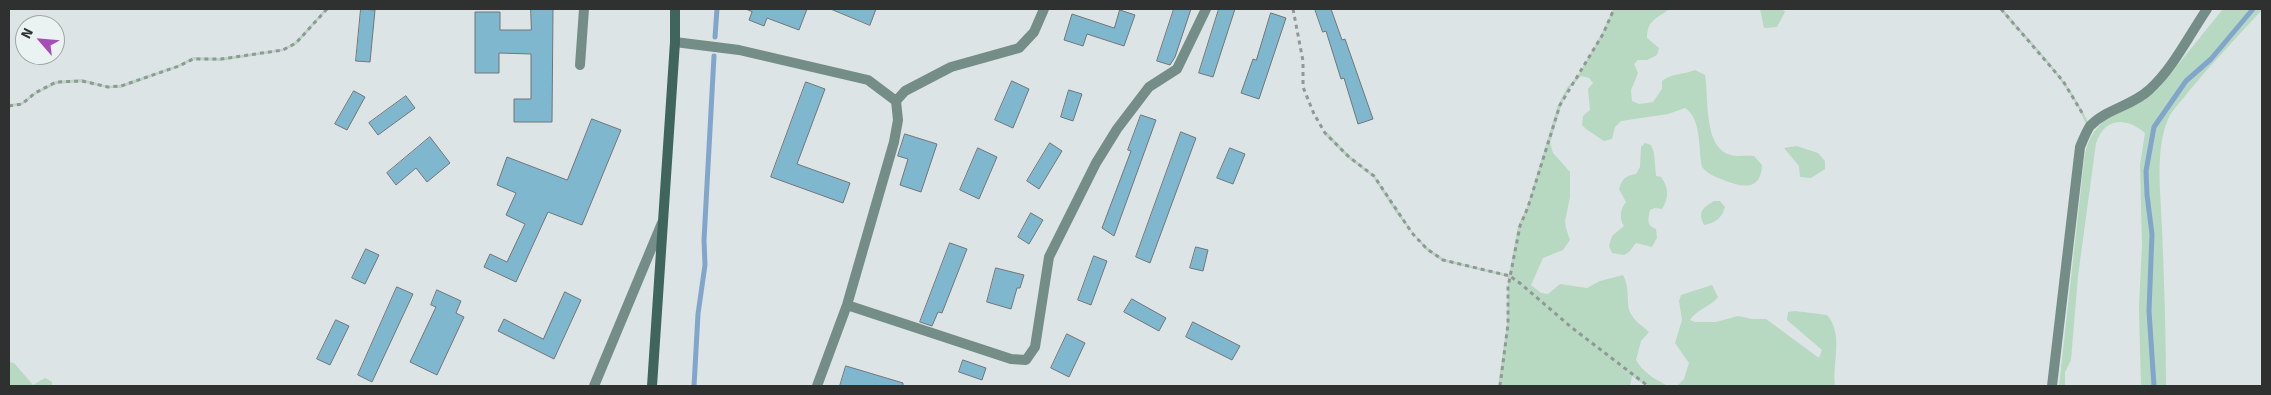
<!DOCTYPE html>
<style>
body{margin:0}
#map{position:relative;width:2271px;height:395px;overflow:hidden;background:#dde4e5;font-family:Signika,sans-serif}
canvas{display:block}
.frame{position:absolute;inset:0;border:10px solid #2f3131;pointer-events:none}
.north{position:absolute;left:15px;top:15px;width:50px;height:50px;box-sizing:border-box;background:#eaf2f2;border:1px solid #9fa5a5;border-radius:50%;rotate:297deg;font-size:14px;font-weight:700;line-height:20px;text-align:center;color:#2f3131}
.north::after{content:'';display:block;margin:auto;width:18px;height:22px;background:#a74db9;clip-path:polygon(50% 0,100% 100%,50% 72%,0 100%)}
</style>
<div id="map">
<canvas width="2271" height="395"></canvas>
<div class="frame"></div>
<div class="north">N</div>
</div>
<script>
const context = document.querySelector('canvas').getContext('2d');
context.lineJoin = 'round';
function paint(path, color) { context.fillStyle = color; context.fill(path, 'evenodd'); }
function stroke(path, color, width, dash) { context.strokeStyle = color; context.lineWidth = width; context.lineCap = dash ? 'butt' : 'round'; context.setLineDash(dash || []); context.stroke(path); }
paint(new Path2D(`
 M325 9H328L297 44 283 51 221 61 193 60 179 67 121 88H108L82 82 57 84 36 94 22 105 9 107V104L21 103 35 92 56 81 82 79 108 86 120 85 178 65 193 57 221 58 283 49 295 42Z
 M1613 9H1670C1657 18 1647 20 1647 38L1659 48 1657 55 1647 60H1638L1634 64 1638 73 1631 90 1632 101 1639 104 1653 102 1662 89V81C1672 73 1683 75 1695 70L1705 75C1709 98 1703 148 1731 155 1737 157 1747 155 1754 156L1762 165C1761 190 1744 188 1726 181 1716 177 1709 175 1702 167 1698 148 1702 119 1685 108L1668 114 1621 121 1615 127 1612 139 1604 141 1586 129 1582 125 1583 116 1590 110 1588 89 1593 83 1589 78 1581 76 1569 89 1561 106 1550 143 1553 153 1570 172V197L1565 221 1566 228 1570 240 1563 250 1543 258 1531 285 1541 293 1548 294 1560 284 1587 288 1600 281 1623 275C1631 290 1625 304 1631 314 1635 322 1643 326 1649 332L1641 341 1636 360C1643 373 1655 379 1668 386H1646L1632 376 1630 386H1498L1507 324 1508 277 1442 261 1426 250 1396 213 1373 177 1348 158 1324 134 1327 132 1350 156 1375 176 1413 233 1428 248 1444 259 1509 275 1518 226 1527 207 1558 105 1567 88 1579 74 1602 33Z
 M1760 9H1782L1785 12 1777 27 1764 28Z
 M1999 9H2003C2033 45 2068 78 2088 122L2086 124C2067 79 2030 45 1999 9Z
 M2223 9H2252L2210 58 2185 80 2153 127 2145 171 2146 195 2151 234 2148 311 2152 386H2141L2139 307 2142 245 2140 165 2145 133C2126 117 2105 117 2096 143L2078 276 2071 360 2065 372V386H2059L2084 161C2090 113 2127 113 2159 88Z
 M2255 9 2262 10C2237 37 2212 63 2189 91 2183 99 2175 107 2170 115 2154 146 2161 194 2162 227 2164 280 2166 333 2166 386H2155L2150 311 2153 234 2148 195V171L2155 128 2187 82 2212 60Z
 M1645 143 1651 145 1654 153 1656 176 1661 177C1669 188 1669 198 1662 209L1655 208 1650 210C1648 220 1646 225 1656 229L1657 238 1652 247 1636 243 1629 252 1624 255 1612 253 1609 246 1612 236 1624 226C1619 219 1620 209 1626 202L1619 189C1622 179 1625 176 1636 174L1640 167 1641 147Z
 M1797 146 1818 153 1825 161V169L1811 178 1800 177 1799 166 1784 148Z
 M1714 201H1720L1725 207C1722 218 1715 223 1704 225 1698 212 1702 208 1714 201Z
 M1712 285 1718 297C1710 307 1697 309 1690 320L1695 322H1716L1738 316 1752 319H1766L1819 358 1822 350 1787 320 1788 312 1795 311 1827 315C1844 334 1832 363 1835 386H1677L1684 379 1689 363 1675 343 1682 320 1679 301 1681 295Z
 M9 362 14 363 33 385 45 378 52 382V386H9Z`), '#b7d8c1');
stroke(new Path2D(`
 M715 37 717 9
 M694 386 698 314 705 265 704 240 714 56
 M2154 386 2149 311 2152 234 2147 195 2146 171 2154 127 2186 81 2211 59 2253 9`), '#82a6cb', 5);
const building = new Path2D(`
 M361 9 375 10 370 62 356 61Z
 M531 9H553L552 122H514V99H531V54L499 53V73H475V12H500V30H531Z
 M746 9H807L799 30 767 18 764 26 749 20 752 12Z
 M831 9H876L870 25Z
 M1174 9H1191L1175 57 1170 65 1157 61Z
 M1219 9H1235L1213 77 1199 73Z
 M1315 9H1331L1342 40 1345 39 1373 119 1358 124 1344 78 1341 79 1326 31 1323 32Z
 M1120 10 1135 15 1124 46 1087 34 1083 46 1064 40 1072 14 1114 28Z
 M1271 13 1286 18 1259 99 1241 93 1253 59 1256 60Z
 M1012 81 1029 89 1013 128 995 120Z
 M806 82 825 89 797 164 850 183 843 203 771 177Z
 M1069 90 1082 94 1073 121 1061 117Z
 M354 91 365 97 347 130 335 124Z
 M406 96 415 108 378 135 369 123Z
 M1141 115 1156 120 1114 236 1102 228 1131 151 1128 150Z
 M592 119 621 130 582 225 548 212 516 282 484 267 490 254 507 262 525 224 506 215 516 193 497 185 507 157 567 180Z
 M1181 132 1196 138 1150 263 1136 257Z
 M905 134 937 144 921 192 900 185 908 159 898 156Z
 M430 137 450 163 427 182 416 168 396 185 387 173Z
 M1050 143 1062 151 1039 189 1027 181Z
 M978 148 997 157 979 199 960 190Z
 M1230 148 1245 154 1233 184 1217 178Z
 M1031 213 1043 220 1029 244 1018 237Z
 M950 243 967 249 942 313 938 312 932 326 920 322Z
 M1196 247 1208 250 1203 271 1190 268Z
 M366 249 379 255 365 284 352 278Z
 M1094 256 1107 261 1091 305 1078 300Z
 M996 268 1024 275 1020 288H1017L1011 309 987 302Z
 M397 287 413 294 372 382 358 375Z
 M437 290 461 301 456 313 464 317 437 375 410 362 436 307 431 305Z
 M565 292 581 300 554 359 498 331 504 319 543 339Z
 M1132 299 1166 318 1159 331 1124 312Z
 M336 320 349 326 330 365 317 359Z
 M1193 322 1240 346 1232 360 1186 337Z
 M1067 334 1085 343 1069 377 1051 368Z
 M963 360 986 368 982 380 959 372Z
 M846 366 903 383V386H840Z`);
paint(building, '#7fb7cf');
stroke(building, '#717678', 1);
stroke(new Path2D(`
 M1293 9 1303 61V87L1314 114 1325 133 1349 157 1374 176 1412 233 1427 249 1443 260 1510 276 1521 284 1571 327 1648 386
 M2001 9 2063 81 2084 116
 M9 106 22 104 35 93 56 82 82 81 108 87 121 86 179 66 193 59H221L283 50 296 43 327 9
 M1500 386 1508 324V287L1520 226 1528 207 1560 105 1603 34 1614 9`), '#929797', 3, [4, 4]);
stroke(new Path2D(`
 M580 65 584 9`), '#748e87', 10);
stroke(new Path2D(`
 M675 42 739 50 868 80 896 101 898 120 894 142 847 305 817 386
 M896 101 905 91 951 67 1019 48 1034 32 1044 9
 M847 305 1011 359 1026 360 1035 347 1049 257 1096 163 1117 129 1149 87 1177 69 1206 9
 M594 386 662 223
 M2052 386 2080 147C2083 140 2086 132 2090 126 2106 109 2132 106 2149 90 2172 70 2190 34 2207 9`), '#748e87', 10);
stroke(new Path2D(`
 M652 386 675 42V9`), '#3f655d', 10);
</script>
